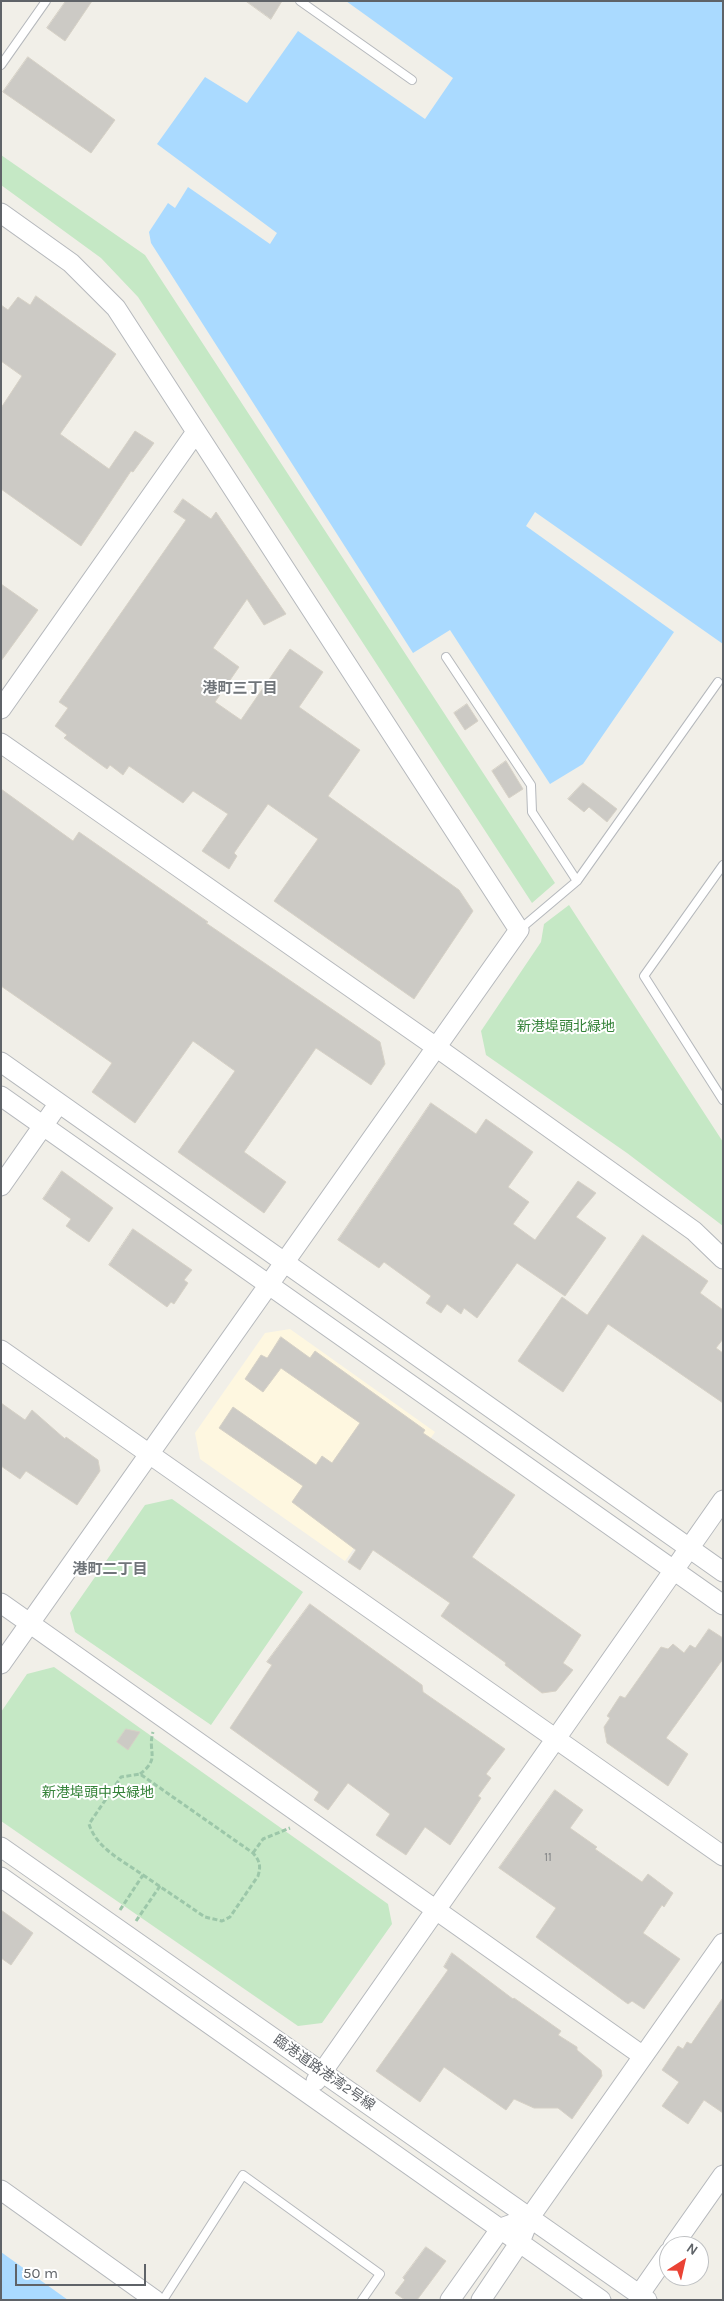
<!DOCTYPE html>
<meta charset="utf-8">
<style>
body{margin:0}
#map{position:relative;width:724px;height:2301px;overflow:hidden;background:#f1efe8;font-family:Karla,sans-serif}
canvas{display:block}
.frame{position:absolute;inset:0;border:2px solid #5f6368;pointer-events:none}
.north{position:absolute;left:659px;top:2236px;width:50px;height:50px;box-sizing:border-box;background:#fff;border:1px solid #bfc1c3;border-radius:50%;rotate:35deg;font-size:14px;font-weight:700;line-height:20px;text-align:center;color:#5f6368}
.north::after{content:'';display:block;margin:auto;width:18px;height:22px;background:#ea4335;clip-path:polygon(50% 0,100% 100%,50% 72%,0 100%)}
.scale{position:absolute;left:15px;top:2264px;width:131px;height:22px;box-sizing:border-box;border:2px solid #5f6368;border-top:0;padding-left:6px;font-size:15px;line-height:18px;white-space:nowrap;color:#5f6368;-webkit-text-stroke:4px #fff;paint-order:stroke}
</style>
<div id="map">
<canvas width="724" height="2301"></canvas>
<div class="frame"></div>
<div class="north">N</div>
<div class="scale">50 m</div>
</div>
<script>
const context = document.querySelector('canvas').getContext('2d');
context.lineJoin = 'round';
function paint(path, color) { context.fillStyle = color; context.fill(path, 'evenodd'); }
function stroke(path, color, width, dash) { context.strokeStyle = color; context.lineWidth = width; context.lineCap = dash ? 'butt' : 'round'; context.setLineDash(dash || []); context.stroke(path); }
function label(font, color, halo, rows, align = 'center') {
  context.font = font + ' Karla,"Noto Sans JP",sans-serif'; context.lineWidth = 4; context.setLineDash([]); context.textBaseline = 'middle'; context.strokeStyle = halo; context.fillStyle = color; for (const [text, x, y, turn = 0] of rows) {
    context.save(); context.translate(x, y); context.rotate((+turn || 0) * Math.PI / 180); context.textAlign = isNaN(turn) ? turn : align; if (halo) context.strokeText(text, 0, 0); context.fillText(text, 0, 0); context.restore();
  }
}
paint(new Path2D(`
 M290 1329 435 1432 345 1561 200 1459 195 1433 265 1333Z`), '#fef7e0');
paint(new Path2D(`
 M1 155 145 255 555 883 532 903 138 297 101 258 1 185Z
 M569 905 723 1142V1226L627 1153 486 1055 481 1031 541 942 544 924Z
 M172 1499 303 1592 211 1725 75 1632 70 1613 145 1505Z
 M54 1667 388 1904 392 1924 322 2023 298 2026 1 1821V1712L27 1674Z`), '#c5e8c5');
paint(new Path2D(`
 M346 1H723V644L535 512 526 526 674 632 583 764 550 784 450 630 413 653 151 243 149 232 168 203 175 208 188 187 270 244 277 233 157 144 205 77 247 103 298 31 425 119 453 78Z
 M1 2252 68 2300H1Z`), '#aadaff');
const building = new Path2D(`
 M66 1H92L65 41 47 28Z
 M246 1H282L271 19Z
 M28 57 115 120 91 153 3 92Z
 M36 296 116 354 60 434 109 469 135 431 154 443 133 472 131 471 81 546 1 489V408L22 376 1 361V305L8 310 18 297 30 305Z
 M183 499 211 519 216 512 286 614 264 625 247 599 213 648 239 667 215 702 241 720 290 649 323 672 299 707 360 750 328 796 459 890 473 911 414 999 274 901 318 839 268 804 234 853 237 856 229 869 202 851 228 814 193 791 183 803 129 766 123 775 110 765 107 769 64 738 67 735 55 726 68 708 59 702 186 520 174 512Z
 M1 584 38 610 1 661Z
 M467 704 478 721 465 730 454 713Z
 M506 761 523 789 509 798 492 771Z
 M583 783 617 809 607 822 589 807 584 812 568 799Z
 M1 789 73 841 79 832 208 922 206 923 380 1042 385 1064 371 1085 316 1048 244 1152 286 1182 264 1213 178 1152 235 1071 193 1041 135 1123 92 1092 112 1063 1 986Z
 M431 1103 476 1134 486 1119 533 1152 508 1187 529 1202 513 1224 535 1240 578 1181 596 1193 576 1217 606 1238 565 1296 517 1263 477 1318 464 1308 461 1314 447 1304 441 1313 426 1303 431 1296 384 1262 379 1268 338 1240Z
 M62 1171 113 1208 89 1242 66 1226 71 1219 43 1199Z
 M133 1229 192 1270 184 1280 188 1283 174 1304 171 1302 167 1307 109 1265Z
 M643 1235 708 1281 700 1293 723 1310V1339L716 1348 723 1353V1403L608 1324 563 1392 518 1361 562 1297 587 1315Z
 M281 1337 310 1358 315 1351 425 1430 423 1433 515 1495 472 1557 581 1635 563 1663 573 1670 556 1691 542 1693 505 1665 506 1663 441 1616 450 1603 373 1550 360 1570 348 1562 356 1550 292 1502 303 1486 219 1428 233 1407 316 1465 322 1456 332 1463 360 1423 281 1368 263 1392 245 1379 261 1355 267 1358Z
 M1 1403 25 1420 32 1410 65 1439 66 1437 98 1460 100 1471 77 1505 26 1471 20 1479 1 1466Z
 M310 1604 422 1685 423 1692 505 1749 486 1774 491 1778 478 1796 481 1798 450 1845 425 1827 406 1855 376 1835 390 1814 348 1783 328 1810 314 1800 319 1792 230 1728 272 1665 267 1662Z
 M709 1629 723 1638V1659L666 1738 688 1754 668 1786 607 1743 604 1727 610 1718 607 1716 620 1696 625 1698 661 1647 668 1649 673 1644 684 1653 690 1645 695 1648Z
 M126 1729 140 1732 128 1750 117 1742Z
 M555 1790 583 1810 570 1828 597 1847 595 1849 642 1882 648 1874 673 1893 664 1907 662 1905 643 1933 680 1959 644 2009 632 2001 628 2004 536 1937 556 1908 499 1868Z
 M1 1910 33 1933 11 1965 1 1958Z
 M452 1953 513 1999 514 1998 561 2031 558 2035 577 2047V2050L601 2070 602 2076 572 2119 558 2108H534L514 2099 506 2110 444 2067 420 2102 376 2071 448 1970 444 1967Z
 M723 1998V2113L704 2100 688 2124 662 2106 679 2082 662 2070 678 2046 683 2049 687 2042 691 2044Z
 M426 2247 446 2261 417 2300H405L395 2293 405 2280 403 2278Z`);
paint(building, '#cccac5');
stroke(building, '#d6d1c6', 1);
const service = new Path2D(`
 M300 1 412 80
 M1 65 46 1
 M446 657 531 785 532 812 577 881
 M723 865 644 976 723 1100
 M519 930 577 881 718 682
 M163 2300 243 2175 380 2274 362 2300`);
const tertiary = new Path2D(`
 M1 213 71 263 116 308 519 930 1 1664
 M1 709 196 432
 M1 743 436 1047 694 1231 723 1259
 M1 1062 723 1572
 M1 1096 723 1605
 M1 1186 59 1103
 M1 1350 723 1856
 M1 1603 643 2056
 M1 1847 647 2300
 M1 1877 601 2300
 M316 2081 723 1500
 M1 2190 155 2300
 M673 2246 723 2175
 M639 2295 669 2252
 M450 2300 501 2228 512 2224
 M481 2300 520 2242 530 2217 723 1943`);
stroke(service, '#b5b8bc', 10);
stroke(tertiary, '#b5b8bc', 21);
stroke(new Path2D(`
 M140 1774C161 1758 147 1753 153 1732
 M253 1853 263 1839 290 1828
 M120 1910 143 1875C122 1860 97 1849 89 1824L121 1777 140 1774 253 1853C260 1861 261 1866 258 1876L230 1917 222 1921 205 1917 143 1875
 M136 1921 160 1886`), '#9cc7a9', 3, [5, 2.5]);
stroke(service, '#fff', 8);
stroke(tertiary, '#fff', 19);
label('11px', '#7a7d7f', null, [
 ["11",548,1858]
]);
label('14px', '#348238', '#fff', [
 ["新港埠頭北緑地",566,1027],
 ["新港埠頭中央緑地",98,1793]
]);
label('14px', '#5f6368', '#fff', [
 ["臨港道路港湾2号線",324,2073,35]
]);
label('bold 15px', '#70757a', '#fff', [
 ["港町三丁目",240,689],
 ["港町二丁目",110,1570]
]);
</script>
